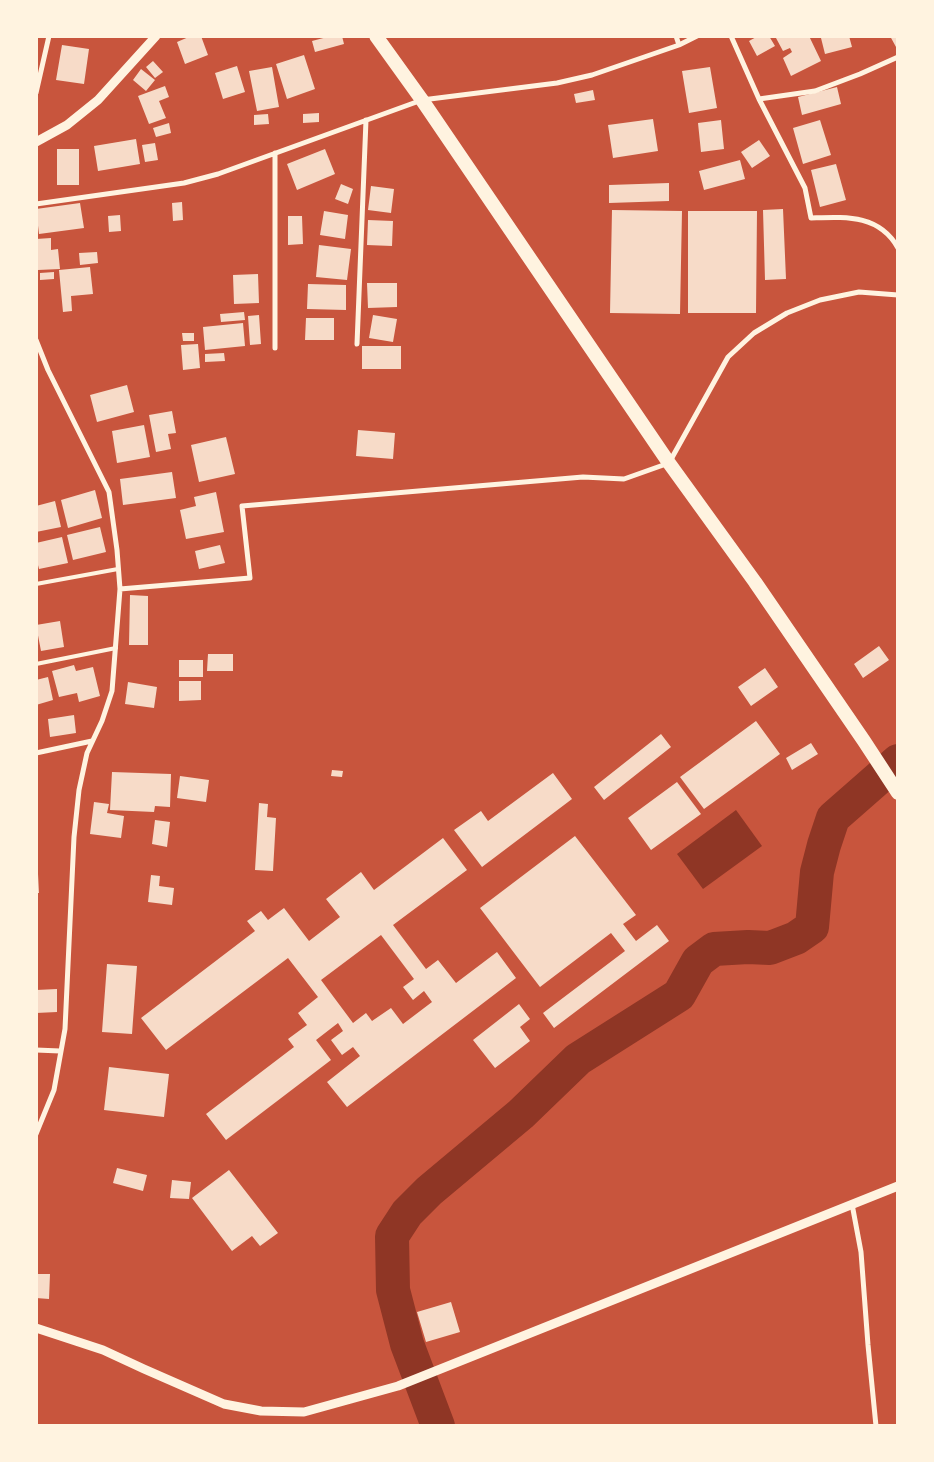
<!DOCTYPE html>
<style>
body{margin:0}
#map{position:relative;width:934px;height:1462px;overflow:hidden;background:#c8553d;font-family:"Fira Sans Condensed",sans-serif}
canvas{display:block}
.frame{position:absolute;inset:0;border:38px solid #fff3e0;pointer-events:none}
</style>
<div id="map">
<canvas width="934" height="1462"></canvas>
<div class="frame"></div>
</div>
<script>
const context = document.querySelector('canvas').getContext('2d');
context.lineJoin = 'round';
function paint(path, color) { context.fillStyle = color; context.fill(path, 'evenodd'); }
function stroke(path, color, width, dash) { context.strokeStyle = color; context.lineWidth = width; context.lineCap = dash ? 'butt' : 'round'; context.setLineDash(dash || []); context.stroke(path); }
paint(new Path2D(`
 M736 810 762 846 703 889 677 854Z`), '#8f3625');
stroke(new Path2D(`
 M438 1426 407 1344 393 1290 392 1236 407 1213 429 1191 521 1114 578 1059 679 995 698 961 714 949 748 947 770 948 796 938 812 927 817 872 824 845 833 818 898 761`), '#8f3625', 34);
paint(new Path2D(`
 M191 36H201L208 55 185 64 177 42Z
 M331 36H342L344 44 315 52 312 41Z
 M758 36H769L775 46 757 56 749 41Z
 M779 36H809L821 61 791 76 783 58 792 52 790 48 783 51 776 38Z
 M829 36H849L852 47 825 54 821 38Z
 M890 36H898V46L896 47Z
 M62 45 89 49 84 84 56 80Z
 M304 55 315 89 287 99 276 64Z
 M153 61 163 72 155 78 146 67Z
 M237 66 245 92 223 99 215 73Z
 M272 67 279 107 257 111 249 71Z
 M710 67 717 108 689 113 682 71Z
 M141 69 155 80 146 91 133 80Z
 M165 86 169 97 159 101 166 118 149 124 138 96Z
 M837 87 841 104 802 115 798 97Z
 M593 90 595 100 576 103 574 94Z
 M319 113V122L303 123V114Z
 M268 114 269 124 254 125V115Z
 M653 119 658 151 613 158 608 125Z
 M721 120 724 149 701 152 698 123Z
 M820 120 831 155 803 164 793 128Z
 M169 123 171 133 156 137 153 128Z
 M136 139 140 164 98 171 94 146Z
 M759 140 770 156 752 168 741 152Z
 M155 143 158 160 145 162 142 145Z
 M57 149H79V185H57Z
 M325 149 335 174 297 190 287 164Z
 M740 160 745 179 704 190 699 171Z
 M836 164 846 200 820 207 811 170Z
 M669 183V201L609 203V185Z
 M341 184 353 189 348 204 335 199Z
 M371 186 394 189 391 213 368 210Z
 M182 202 183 220 173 221 172 203Z
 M80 203 84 228 39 234 36 209Z
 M783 209 786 279 765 280 763 210Z
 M612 210 682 211 680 314 610 313Z
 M324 211 348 215 345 239 320 235Z
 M688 211H757L756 313H688Z
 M120 215 121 231 109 232 108 216Z
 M288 216H302L303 244 288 245Z
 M368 220 393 221 392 246 367 245Z
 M51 238V250L58 249 60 269 38 270 36 239Z
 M319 245 351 249 347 280 316 277Z
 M97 252 98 263 80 265 79 253Z
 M90 267 93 294 71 296 72 311 63 312 59 270Z
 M54 272V279L40 280V273Z
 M258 274 259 303 234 304 233 275Z
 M367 283H397V307L368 308Z
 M308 284 346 285V310L307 309Z
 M244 312 245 320 221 322 220 314Z
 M259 315 261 344 250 345 248 316Z
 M373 315 397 319 393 342 369 338Z
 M306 318H334V340H305Z
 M243 323 245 346 205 350 203 327Z
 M182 333H194V341H183Z
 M198 344 200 368 183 370 181 345Z
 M362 346H401V369H362Z
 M224 353 225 361 205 362V354Z
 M127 385 134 412 97 422 90 395Z
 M172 411 176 433 168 434 171 449 156 452 149 415Z
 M144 425 150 457 117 463 112 431Z
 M358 430 395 433 393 459 356 456Z
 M226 437 235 474 199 482 191 445Z
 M172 472 176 498 123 505 120 479Z
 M95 490 102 518 68 528 61 500Z
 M216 492 224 532 186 539 180 510 196 506 194 497Z
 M55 501 61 527 36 532V506Z
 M100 527 106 552 73 560 67 535Z
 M62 537 68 563 39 569 36 557V543Z
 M220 545 225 563 199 569 195 551Z
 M130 595 148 596V645H129Z
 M60 621 64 647 41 651 36 625Z
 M879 646 889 660 863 678 854 664Z
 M208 654H233V671H207Z
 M179 660H203V677H179Z
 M74 665 76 671 93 667 100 696 79 702 77 693 59 697 52 671Z
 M765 668 778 687 751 706 738 687Z
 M48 677 53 700 36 705V680Z
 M179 681H201V700L179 701Z
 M128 682 157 687 154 708 125 704Z
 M74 715 76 733 50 737 48 719Z
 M756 721 780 754 704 809 680 777Z
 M661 734 671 747 604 800 594 787Z
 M811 743 818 754 792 770 786 758Z
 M332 770 343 771 342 777 331 776Z
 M112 772 171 774 170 807 155 806 154 812 110 810Z
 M553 773 572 799 482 867 454 830 481 811 488 821Z
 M180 776 209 780 206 802 177 798Z
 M677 782 701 814 651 850 628 818Z
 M94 802 109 804 107 813 124 816 121 838 90 834Z
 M259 803 268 804 267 817 276 818 273 871 255 870Z
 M155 820 170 822 167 847 152 844Z
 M575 836 636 915 623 924 636 941 657 925 669 941 554 1028 543 1013 625 951 611 933 540 987 480 908Z
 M443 838 467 870 393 925 426 969 438 960 456 983 497 952 516 978 347 1107 327 1082 360 1056 353 1047 342 1055 331 1040 343 1031 338 1023 316 1040 331 1060 226 1140 206 1114 294 1047 288 1039 307 1025 298 1013 318 997 288 958 166 1050 141 1018 255 931 247 921 261 911 268 920 284 908 309 941 340 917 326 899 361 872 374 890ZM381 935 414 979 403 987 413 1000 424 991 432 1002 403 1024 391 1008 372 1021 366 1013 353 1023 321 980Z
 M36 874H38L39 893H36Z
 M151 875 160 876 159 886 174 888 172 905 148 902Z
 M107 964 137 966 132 1034 102 1032Z
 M57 989V1012L36 1013V990Z
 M519 1004 530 1019 520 1027 530 1041 495 1068 473 1040Z
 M109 1067 169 1074 164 1117 104 1110Z
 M117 1168 147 1175 143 1191 113 1183Z
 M229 1170 278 1233 260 1246 252 1236 232 1251 192 1198Z
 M172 1180 191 1182 189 1199 170 1198Z
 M36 1274H50L49 1299 36 1298Z
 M451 1302 460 1332 426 1342 417 1312Z`), '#f7dbc8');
stroke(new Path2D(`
 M36 584 118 569
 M36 664 116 648`), '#fff3e0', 4);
stroke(new Path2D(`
 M676 36 679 45
 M731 36 759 99 805 188 811 218C845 217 879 214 898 248
 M36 93 49 36
 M759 99 815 91 860 74 898 57
 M275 153V348
 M36 204 184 183 218 174 422 100 557 83 592 75 679 45 697 36
 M36 340 48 370 109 492 117 550 120 589 112 691 102 721 87 753 79 790 74 837 65 1029 54 1090 36 1134
 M357 344 366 120
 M120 589 250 578 242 506 583 477 624 479 669 463 728 357 754 333 787 313 820 300 859 292 898 295
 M36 753 92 741
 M36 1050 60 1051
 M852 1204 861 1252 868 1345 876 1426`), '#fff3e0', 5);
stroke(new Path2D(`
 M36 142 67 125 98 100 156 36
 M36 1328 103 1350 144 1369 224 1404 261 1411 304 1412 398 1386 898 1186`), '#fff3e0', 9);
stroke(new Path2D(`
 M376 36 422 100 669 463 755 582 864 741 898 793`), '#fff3e0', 14);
</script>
